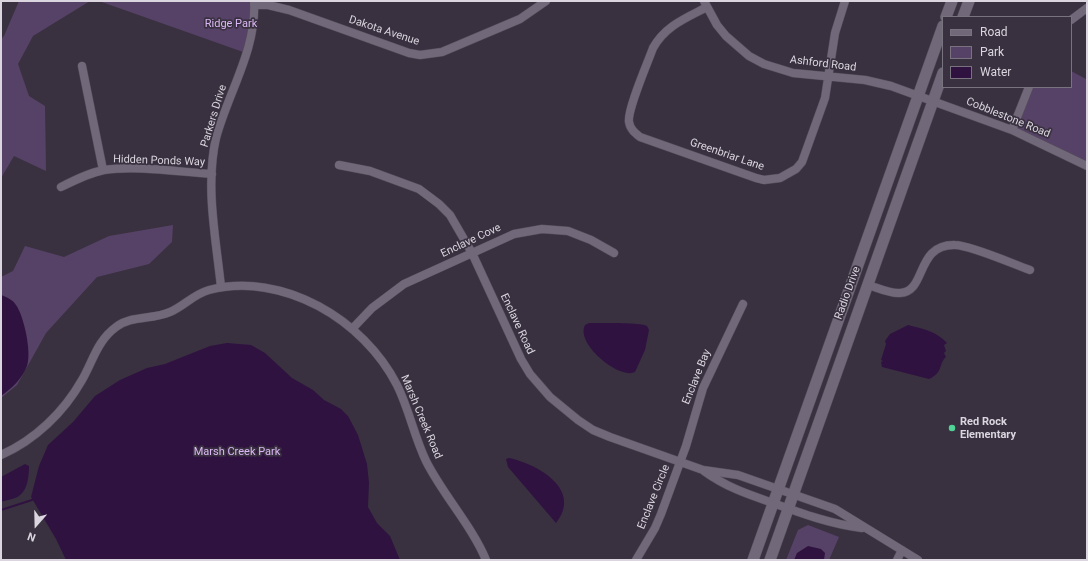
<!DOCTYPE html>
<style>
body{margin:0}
#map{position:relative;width:1088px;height:561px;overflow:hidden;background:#393140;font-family:Roboto,sans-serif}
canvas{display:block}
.frame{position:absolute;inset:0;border:2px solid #dad5de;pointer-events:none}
.legend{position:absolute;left:942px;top:16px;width:130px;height:72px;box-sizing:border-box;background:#393140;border:1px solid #79737f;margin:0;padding:5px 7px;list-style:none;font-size:12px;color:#dad5de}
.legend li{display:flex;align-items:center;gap:8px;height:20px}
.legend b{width:20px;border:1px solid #79737f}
.north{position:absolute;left:16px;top:505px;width:40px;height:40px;-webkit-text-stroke:3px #393140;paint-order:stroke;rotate:200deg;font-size:11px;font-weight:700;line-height:16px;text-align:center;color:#dad5de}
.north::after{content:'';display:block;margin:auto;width:14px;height:18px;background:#dad5de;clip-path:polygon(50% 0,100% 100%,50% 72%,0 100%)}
</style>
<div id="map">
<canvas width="1088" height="561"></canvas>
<div class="frame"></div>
<ul class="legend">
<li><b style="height:5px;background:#716879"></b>Road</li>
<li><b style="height:11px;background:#574267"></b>Park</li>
<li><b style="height:11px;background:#2f1240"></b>Water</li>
</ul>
<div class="north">N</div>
</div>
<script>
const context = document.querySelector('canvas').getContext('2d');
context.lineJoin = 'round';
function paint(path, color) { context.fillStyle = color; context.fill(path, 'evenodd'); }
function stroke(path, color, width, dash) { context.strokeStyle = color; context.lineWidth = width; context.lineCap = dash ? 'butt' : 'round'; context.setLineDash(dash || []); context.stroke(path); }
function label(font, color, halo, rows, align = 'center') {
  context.font = font + ' Roboto,sans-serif'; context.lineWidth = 3.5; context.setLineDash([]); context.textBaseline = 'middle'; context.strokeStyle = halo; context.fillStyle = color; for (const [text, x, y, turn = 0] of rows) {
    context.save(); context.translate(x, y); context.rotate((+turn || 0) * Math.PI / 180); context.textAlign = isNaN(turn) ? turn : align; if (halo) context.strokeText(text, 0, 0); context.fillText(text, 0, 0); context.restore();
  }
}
paint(new Path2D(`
 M19 1H90L33 36 18 64 29 96 45 106 46 171 14 156 1 178V39L4 36Z
 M99 1H254L246 53Z
 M1071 71 1086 79 1087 78V166L1012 130 1029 87H1071Z
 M173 225 172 242 149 264 97 277 46 333 17 385 1 398V277L13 271 25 246 64 257 109 236Z
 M808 525 839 537 829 560H786L798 530Z`), '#574267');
paint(new Path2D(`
 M1 295C7 297 13 300 16 305 24 316 32 353 27 366 22 379 12 388 1 396Z
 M589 323C599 323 642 322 647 326L649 330 645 350 635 372C620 380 575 344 585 325Z
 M908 325C923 329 936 331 947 343L944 345 946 351 944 353 946 357C938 364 944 372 929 379L882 367 881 362 883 361 881 360 886 344 885 341 890 334Z
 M227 343 251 345 265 353 292 378 313 390 324 400 341 409 348 416 358 435 367 464 369 483 368 507 377 523 390 536 400 560H66L56 539 31 497 39 466 48 445 73 422 95 396 120 380 147 368 165 364 210 346Z
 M509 458C538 464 583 490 556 523L508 467 506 459Z
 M25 464 29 466C29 475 28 490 19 496 15 499 6 500 1 502V477Z
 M808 546 821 549 825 553 824 560H794L797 553Z`), '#2f1240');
stroke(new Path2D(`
 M1 510 32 500`), '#2f1240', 2);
const minor = new Path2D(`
 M704 1 717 25 726 36 749 56 764 64 793 73 865 80 891 86 1012 130 1087 166
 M254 5H268L289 10 409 53 420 55 442 52 520 19 546 1
 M707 7C686 18 665 26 653 48 648 62 627 110 629 122 630 129 635 133 640 137L756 178 764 180 780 178 796 169 802 162 825 98 835 33 845 1
 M1071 20 1087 8
 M82 66 103 170
 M1012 130 1029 87
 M339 165 370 171 419 189 439 204 450 215 472 253 521 359 530 374 550 397 578 420 593 430 610 437 703 470 738 475 835 509 918 560
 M61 187C75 180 89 173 104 170 136 165 179 172 212 174
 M868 285C878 288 890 294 900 293 927 292 915 244 955 245 970 245 1013 264 1030 270
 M221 287C216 239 205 186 216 138 228 93 257 49 254 1
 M352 329 372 308 404 284 514 234 542 229 568 231 591 240 614 253
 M1 455C35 440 64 412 82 380 93 361 97 341 116 327 132 315 152 320 170 312 184 306 194 294 209 290 283 271 364 320 397 385 409 409 414 436 426 461 443 495 472 526 486 560
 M704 471C726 487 747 494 773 503 803 514 831 524 862 528
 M636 560 655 528 661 514 686 446 703 388 743 304
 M897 560 902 550`);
const secondary = new Path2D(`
 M946 17 952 1
 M963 17 969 1
 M753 560 943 26
 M770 560 943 73`);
stroke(minor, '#544e5a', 9);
stroke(secondary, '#544e5a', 12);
stroke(minor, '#716879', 8);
stroke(secondary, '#716879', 11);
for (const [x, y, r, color] of [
 [952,428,4,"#51d398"]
]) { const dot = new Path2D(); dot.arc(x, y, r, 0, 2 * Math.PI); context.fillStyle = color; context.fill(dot); stroke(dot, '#393140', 1.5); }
label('11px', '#dbb7f5', '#393140', [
 ["Ridge Park",231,24],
 ["Marsh Creek Park",237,452]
]);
label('11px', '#dad5de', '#393140', [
 ["Dakota Avenue",384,31,18],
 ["Ashford Road",823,64,7],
 ["Parkers Drive",214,116,-73],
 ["Cobblestone Road",1008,118,22],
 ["Greenbriar Lane",727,155,19],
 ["Hidden Ponds Way",159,161,2],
 ["Enclave Cove",471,241,-25],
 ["Radio Drive",848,293,-70],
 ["Enclave Road",517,324,65],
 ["Enclave Bay",697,377,-68],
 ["Marsh Creek Road",421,417,67],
 ["Enclave Circle",654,497,-68]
]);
label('bold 11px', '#dad5de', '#393140', [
 ["Red Rock",960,422],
 ["Elementary",960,435]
], 'left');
</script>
